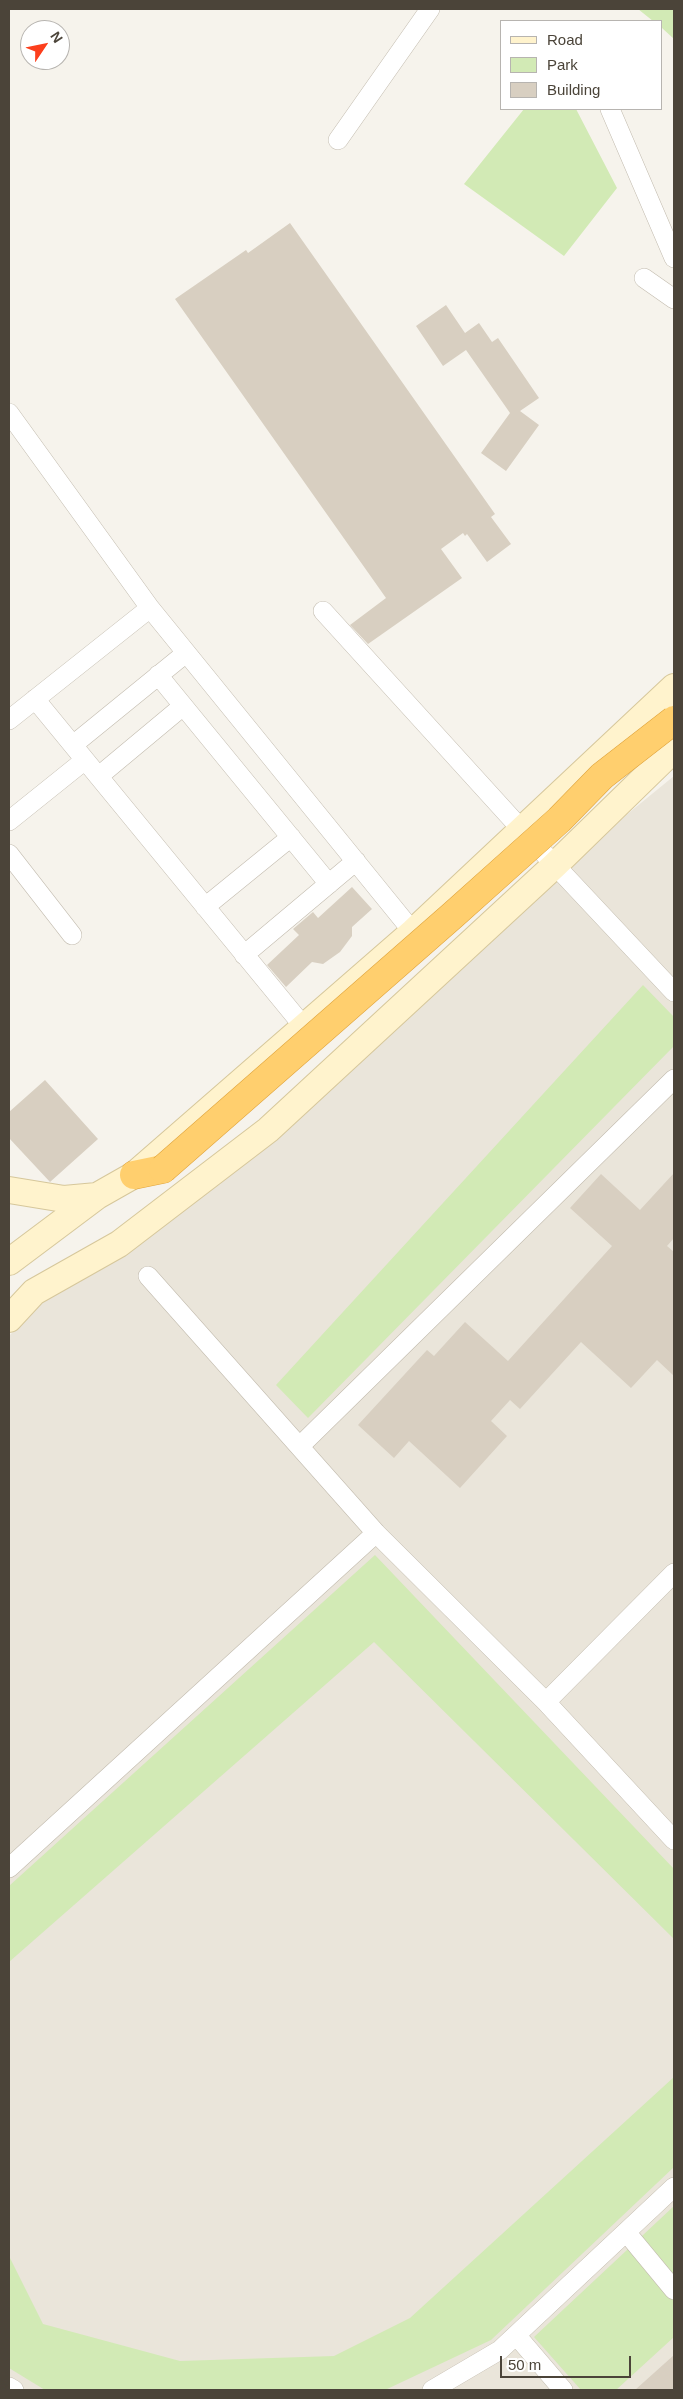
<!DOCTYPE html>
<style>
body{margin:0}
#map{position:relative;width:683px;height:2399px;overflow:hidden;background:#f6f3ec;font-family:Helvetica,sans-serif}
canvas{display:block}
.frame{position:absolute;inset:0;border:10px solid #4b4439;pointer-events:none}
.legend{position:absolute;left:500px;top:20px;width:162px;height:90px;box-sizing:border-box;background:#fff;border:1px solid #b7b4b0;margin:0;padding:6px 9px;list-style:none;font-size:15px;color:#4b4439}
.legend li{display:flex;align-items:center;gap:10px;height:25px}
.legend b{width:25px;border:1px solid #b7b4b0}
.north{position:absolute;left:20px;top:20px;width:50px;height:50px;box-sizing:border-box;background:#fff;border:1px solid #b7b4b0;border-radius:50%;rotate:56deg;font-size:14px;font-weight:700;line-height:20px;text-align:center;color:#4b4439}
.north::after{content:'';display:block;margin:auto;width:18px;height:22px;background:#fc3f1d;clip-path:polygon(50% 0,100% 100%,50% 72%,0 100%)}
.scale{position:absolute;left:500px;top:2356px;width:131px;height:22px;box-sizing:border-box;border:2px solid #4b4439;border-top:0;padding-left:6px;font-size:15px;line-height:18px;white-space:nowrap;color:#4b4439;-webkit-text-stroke:4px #fff;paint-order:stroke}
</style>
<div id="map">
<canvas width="683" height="2399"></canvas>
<div class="frame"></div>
<ul class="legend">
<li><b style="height:6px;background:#fff3cd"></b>Road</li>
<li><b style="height:14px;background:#d2eab5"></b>Park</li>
<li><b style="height:14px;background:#d8cfc1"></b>Building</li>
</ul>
<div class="north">N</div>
<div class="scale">50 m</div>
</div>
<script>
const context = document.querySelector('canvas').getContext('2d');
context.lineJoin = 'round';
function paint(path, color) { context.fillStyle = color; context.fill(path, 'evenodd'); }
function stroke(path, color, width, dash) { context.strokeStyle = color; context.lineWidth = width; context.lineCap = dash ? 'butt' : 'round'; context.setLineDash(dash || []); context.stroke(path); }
paint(new Path2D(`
 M674 776V2390H9V1336L45 1299 123 1254 280 1137 625 816Z`), '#eae5da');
paint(new Path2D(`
 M638 9H674V39L662 28V21H653Z
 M524 109H576L617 188 564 256 464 184Z
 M643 985 674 1017V1046L308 1418 276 1385Z
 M375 1555 674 1869V1939L374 1642 9 1962V1886Z
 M674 2077V2167L491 2340 385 2390H45L9 2368V2256L43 2324 180 2361 334 2356 410 2318Z
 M674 2206V2337L616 2390H581L534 2337Z`), '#d2eab5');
paint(new Path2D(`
 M290 223 495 514 491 517 511 544 487 562 467 534 465 536 463 533 441 549 462 578 368 644 350 625 386 598 175 299 246 250 248 253Z
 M446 305 465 333 479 323 492 342 498 338 539 398 520 411 539 425 506 471 481 453 510 413 466 350 443 366 416 326Z
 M352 887 372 909 352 927V936L340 952 323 964 312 962 286 987 267 965 299 935 293 929 313 912 318 918Z
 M45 1080 98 1139 50 1182 9 1138V1112Z
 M674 1173V1238L667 1246 674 1252V1376L657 1360 631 1388 581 1342 520 1409 510 1400 491 1421 507 1436 460 1488 409 1441 394 1458 358 1425 427 1350 434 1356 465 1322 508 1361 612 1246 570 1208 601 1174 640 1210Z
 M674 2355V2390H635Z`), '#d8cfc1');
const street = new Path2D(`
 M610 109 674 258
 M338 140 430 9
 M644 278 674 299
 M9 413 150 608 413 932
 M323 611 522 830 674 992
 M158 675 329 884
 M35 699 304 1027
 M9 720 150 608
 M73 745 186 653
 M99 776 183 706
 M9 821 85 760
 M9 854 72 935
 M205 907 291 837
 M244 955 356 861
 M148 1276 376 1533 546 1702 674 1840
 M300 1446 674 1079
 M546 1702 674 1573
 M9 1868 376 1533
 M626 2232 674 2290
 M516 2335 563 2390
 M9 2387 14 2390
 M432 2390 500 2350 674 2187`);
const secondary = new Path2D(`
 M9 1190 64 1199 97 1196
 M9 1262 97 1196 134 1175 413 932 674 687
 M9 1319 34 1292 119 1244 268 1130 555 865 674 749`);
const highway = new Path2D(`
 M134 1175 163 1169`);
stroke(street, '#c2bbae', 20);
stroke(secondary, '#d6c79b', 28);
stroke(highway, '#e0a43c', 29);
stroke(street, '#fff', 19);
stroke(secondary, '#fff3cd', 26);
stroke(highway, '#ffcf6e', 28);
const highwayBridge = new Path2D(`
 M163 1169 453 915 559 820 602 776 674 720`);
stroke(highwayBridge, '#e0a43c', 29, []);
stroke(highwayBridge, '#ffcf6e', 28);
</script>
